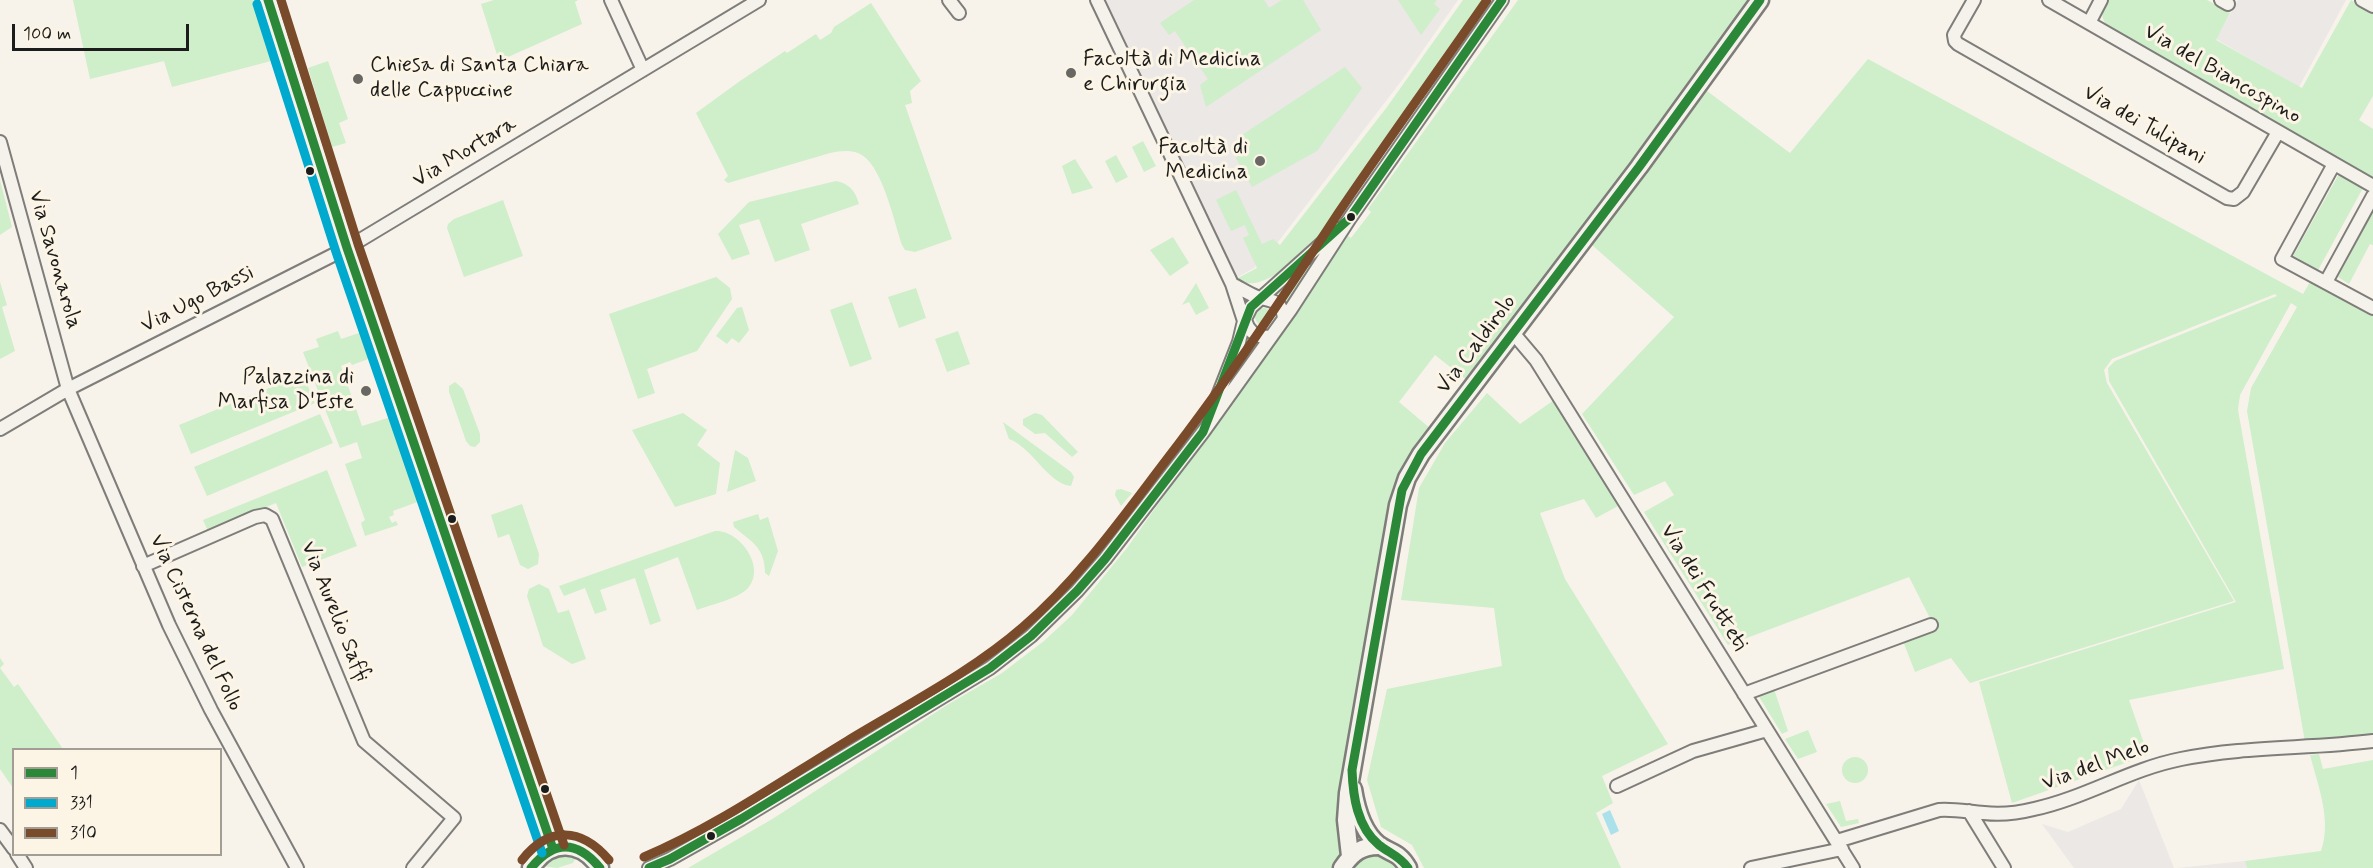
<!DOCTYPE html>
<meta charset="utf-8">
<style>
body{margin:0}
#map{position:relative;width:2373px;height:868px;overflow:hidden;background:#f7f3ea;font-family:Mynerve,sans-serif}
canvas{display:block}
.legend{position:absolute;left:12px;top:748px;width:210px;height:108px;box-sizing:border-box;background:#fcf5e5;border:2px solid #a29e95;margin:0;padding:8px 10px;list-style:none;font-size:18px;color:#1c1c1c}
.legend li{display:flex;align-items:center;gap:12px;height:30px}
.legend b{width:30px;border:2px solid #a29e95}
.scale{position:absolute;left:12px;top:24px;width:177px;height:27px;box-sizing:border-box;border:3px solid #1c1c1c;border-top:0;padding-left:8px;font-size:18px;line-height:21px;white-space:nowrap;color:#1c1c1c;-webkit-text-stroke:4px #fcf5e5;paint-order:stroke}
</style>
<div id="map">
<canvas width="2373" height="868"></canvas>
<ul class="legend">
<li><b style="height:8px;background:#2c8839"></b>1</li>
<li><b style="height:8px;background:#00a9ce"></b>331</li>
<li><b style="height:8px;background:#7a4b2a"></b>310</li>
</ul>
<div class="scale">100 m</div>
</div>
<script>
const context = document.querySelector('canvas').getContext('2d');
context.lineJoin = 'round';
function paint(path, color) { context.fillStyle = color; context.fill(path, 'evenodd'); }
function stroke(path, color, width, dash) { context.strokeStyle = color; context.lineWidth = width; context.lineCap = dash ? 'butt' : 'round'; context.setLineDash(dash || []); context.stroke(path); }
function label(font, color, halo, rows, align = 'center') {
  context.font = font + ' Mynerve,sans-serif'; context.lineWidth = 6; context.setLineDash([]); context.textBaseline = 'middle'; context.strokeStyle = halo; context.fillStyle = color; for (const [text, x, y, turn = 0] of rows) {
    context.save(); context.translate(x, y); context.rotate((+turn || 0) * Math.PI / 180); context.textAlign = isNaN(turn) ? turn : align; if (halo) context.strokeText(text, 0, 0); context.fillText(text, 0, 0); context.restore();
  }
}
paint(new Path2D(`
 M1103 0H1458L1402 80 1278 242 1254 268 1236 278Z
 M2238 0H2346L2299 87 2216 39Z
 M2139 780 2174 868H2074L2042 824 2068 832 2121 809Z
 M2245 861 2247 868H2177Z`), '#ebe8e6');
paint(new Path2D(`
 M73 0H253L271 61 172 87 164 61 90 79Z
 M494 0H578L575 2 582 24 499 61 481 4Z
 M1194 0H1264L1269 8 1282 0H1303L1321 30 1206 107 1200 85 1208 79 1175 31 1169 35 1160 23Z
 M1398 0H1437L1434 4 1440 9 1421 35Z
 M1463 0H1491L1335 216C1314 241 1291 272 1259 282 1254 284 1246 283 1240 283L1238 278 1257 268 1243 238 1249 235 1245 225 1231 231 1216 200 1236 190 1262 244 1273 239 1280 245 1387 107Z
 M1518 0H1749L1716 49 1468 381 1435 355 1399 402 1431 429C1415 453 1398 474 1391 503L1344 849 1333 868H688L774 818 947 705 1002 673 1044 641 1072 615 1127 548 1348 236 1351 238 1371 212 1368 209Z
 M2106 0H2207L2230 13 2216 40 2302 88 2351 0 2373 12V96L2359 120 2373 129V180L2109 28C2100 18 2101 11 2106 0Z
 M871 3 921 81 910 91 912 103 905 105 952 239 915 252 905 250 902 245C894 222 882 162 858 153 849 150 839 151 830 153L728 183 724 180 728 176 696 113 740 81 785 51 787 53 816 34 820 40 831 33 834 27Z
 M1868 59 2303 294 2310 282 2373 315V735L2305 742 2247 411 2251 388 2297 307 2291 303 2240 395 2238 410 2284 669 2129 700 2148 755 2012 803 1979 682 2236 602 2109 381 2108 368 2115 361 2277 296 2275 294 2112 359 2104 370 2107 383 2234 601 1970 683 1951 658 1915 672 1903 641 1935 628 1909 577 1728 645 1644 512 1674 495 1665 481 1634 495 1582 414 1674 317 1592 245 1707 91 1790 153Z
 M328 61 348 119 339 123 346 143 332 147 308 68Z
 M1345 67 1362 88 1317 151 1252 187 1236 158 1248 148 1242 135Z
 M1143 141 1156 166 1144 172 1132 147Z
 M1116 155 1128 177 1116 183 1105 161Z
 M1075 159 1093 188 1072 194 1062 166Z
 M2339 174 2363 188 2317 272 2292 258Z
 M0 180 12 227 0 235Z
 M836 181C850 184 855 191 859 204L801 224 810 250 775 262 759 219 739 225 750 254 732 260 718 234 749 202Z
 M503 200 523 256 464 277 447 228 448 224 454 219Z
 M2373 211V245L2370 244 2349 284 2338 277Z
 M1173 237 1189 263 1170 276 1150 250Z
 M1329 243 1287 305 1284 298 1276 294Z
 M716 277 730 288 732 299 697 351 647 369 655 393 638 399 609 314Z
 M0 282 7 305 2 307 15 351 0 359Z
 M1196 283 1209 308 1196 315 1189 302 1182 305Z
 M916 288 926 318 899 328 888 297Z
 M852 302 872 359 850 367 830 310Z
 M742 307 749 330 739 343 732 338 727 344 716 336 737 308Z
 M1255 317a9 9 0 1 1 18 0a9 9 0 1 1-18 0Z
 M338 331 341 339 362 332 371 358 352 365 350 362 341 366 362 426 391 417 420 501 393 511 394 515 389 517 392 523 396 521 398 525 365 536 361 523 365 520 345 464 362 458 357 442 340 448 303 352 319 347 316 339Z
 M958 331 970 364 947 372 935 339Z
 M1246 336 1260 343 1223 395Z
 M303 374 315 403 191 454 179 425Z
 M455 382 463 389 480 434V442L475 447 470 446 466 441 449 392V386Z
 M1487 393 1520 424 1554 400 1618 506 1596 518 1584 499 1540 513 1565 579 1668 744 1602 776 1613 803 1596 813 1621 868H1424L1412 845 1381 827 1367 780 1387 689 1502 666 1494 608 1401 600 1419 488 1445 443Z
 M683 413 707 430 697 445 720 463 716 494 675 507 632 430Z
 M1035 413 1042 415 1078 452 1072 457 1045 433 1035 434 1023 425V419Z
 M320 414 333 443 207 496 194 467Z
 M1003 422 1071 472 1074 477 1071 486C1048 484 1032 447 1009 439Z
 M735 450 748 458 756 481 727 492Z
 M327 470 357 546 302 567 276 503 208 531 203 520Z
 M1121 489 1132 493 1121 506 1115 495 1116 490Z
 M522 504 539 554 538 564 528 569 520 565 509 534 498 538 491 515Z
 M758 514 760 520 768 517 778 551 769 576 765 573C765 548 752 542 734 527L733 522Z
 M715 531C738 529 767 566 748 588 740 598 710 605 697 610L678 557 644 570 661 621 650 625 635 578 600 590 607 610 595 614 585 588 564 596 559 586Z
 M539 584 549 589 558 613 569 610 586 659 572 664 543 646 527 596 529 589Z
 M0 658 4 664 0 668 14 687 18 684 63 749 14 750 13 788 0 769Z
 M1774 689 1788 731 1782 734 1758 695Z
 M1808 730 1817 752 1798 759 1785 739Z
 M2319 754 2323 769 2373 760V868H2247L2245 861 2321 851C2332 820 2318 786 2310 755Z
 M1842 770a13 13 0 1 1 26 0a13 13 0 1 1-26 0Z
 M1840 801 1846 821 1858 819 1859 823 1841 827 1826 804Z
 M1380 853 1401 868H1349L1361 856Z
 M569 855 576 857 573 863 557 868 543 866 559 856Z`), '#cfeeca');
paint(new Path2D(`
 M1610 810 1619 831 1611 835 1602 814Z`), '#abe1ea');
const street = new Path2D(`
 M611 0 643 70
 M949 0 959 13
 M1097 0 1232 284 1244 321
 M1974 0 1954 35 1955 41 1958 44 2227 198 2234 199 2243 192 2278 132
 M2049 0 2373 186
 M2221 0 2228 4
 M2362 0 2373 6
 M2089 23 2101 0
 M0 142 68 389 169 625 211 710 297 868
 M2334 164 2282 259 2373 308
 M2326 282 2373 196
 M1232 284C1240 288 1249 294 1257 297 1271 301 1282 300 1284 318
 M1245 320C1249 333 1258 339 1271 336
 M1514 334 1536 360 1853 868
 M1212 411 1239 342 1244 321 1251 307 1338 229
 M0 429 68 389 347 248 759 0
 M143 566 255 517 265 515 272 519 364 741 454 818 413 868
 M1744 694 1931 625
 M1617 786 1693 751 1767 730
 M1969 811 2004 868
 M0 830 14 849
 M1837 841 1939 810C1955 809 1969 812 1984 813 2001 815 2018 813 2034 809 2085 798 2130 769 2181 759 2245 746 2309 749 2373 741
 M17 854 26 868
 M649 868 670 859 741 819 990 668 1031 636 1077 591 1105 559 1203 432 1291 309 1350 218 1502 0
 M1751 868 1842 849`);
const secondary = new Path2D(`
 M268 0 347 248 553 849
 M1353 789C1356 808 1362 832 1379 845 1392 854 1399 852 1408 868
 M1350 856 1346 820 1348 793 1398 505 1407 478 1421 454 1639 167 1760 0
 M531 868C550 839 581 840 600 868
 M1342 868C1352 853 1362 845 1381 846`);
stroke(street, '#7f7d79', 16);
stroke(secondary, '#7f7d79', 21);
stroke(street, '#f5f2ec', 12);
stroke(secondary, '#f5f2ec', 16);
stroke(new Path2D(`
 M268 0 347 248 553 849
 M531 868C554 840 577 840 600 868
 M649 868 670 859 741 819 990 668 1031 636 1077 591 1105 559 1203 432 1251 307 1350 218 1502 0
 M1408 868C1400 856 1389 853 1379 845 1357 827 1353 796 1352 770L1402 490 1421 454 1639 167 1760 0`), '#2c8839', 9);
stroke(new Path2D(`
 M257 4 336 252 542 853`), '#00a9ce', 9);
stroke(new Path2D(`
 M281 0 358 244 564 845
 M644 857C715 827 781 781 847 741 906 705 970 673 1023 627 1079 579 1122 518 1167 459 1228 380 1284 296 1339 212 1387 141 1438 71 1487 0
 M522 860C549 826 581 827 609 860`), '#7a4b2a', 9);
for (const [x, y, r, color] of [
 [1071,73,6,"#696764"],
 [358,79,6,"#696764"],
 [1260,161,6,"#696764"],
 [310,171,5,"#1c1c1c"],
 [1351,217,5,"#1c1c1c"],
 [366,391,6,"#696764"],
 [452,519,5,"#1c1c1c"],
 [545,789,5,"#1c1c1c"],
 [711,836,5,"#1c1c1c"]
]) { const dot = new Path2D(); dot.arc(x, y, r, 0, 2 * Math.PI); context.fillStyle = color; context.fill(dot); stroke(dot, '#fcf5e5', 2); }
label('22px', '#1c1c1c', '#fcf5e5', [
 ["Facoltà di Medicina",1083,60],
 ["e Chirurgia",1083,85],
 ["Chiesa di Santa Chiara",370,66],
 ["delle Cappuccine",370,91],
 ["Facoltà di",1248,148,"right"],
 ["Medicina",1248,173,"right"],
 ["Palazzina di",354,378,"right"],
 ["Marfisa D'Este",354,403,"right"]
], 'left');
label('22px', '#1c1c1c', '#fcf5e5', [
 ["Via del Biancospino",2222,75,30],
 ["Via dei Tulipani",2144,126,30],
 ["Via Mortara",465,153,-31],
 ["Via Savonarola",54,260,74],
 ["Via Ugo Bassi",198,300,-27],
 ["Via Caldirolo",1477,345,-53],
 ["Via dei Frutteti",1703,588,58],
 ["Via Aurelio Saffi",334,612,68],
 ["Via Cisterna del Follo",195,623,65],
 ["Via del Melo",2096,766,-20]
]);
</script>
